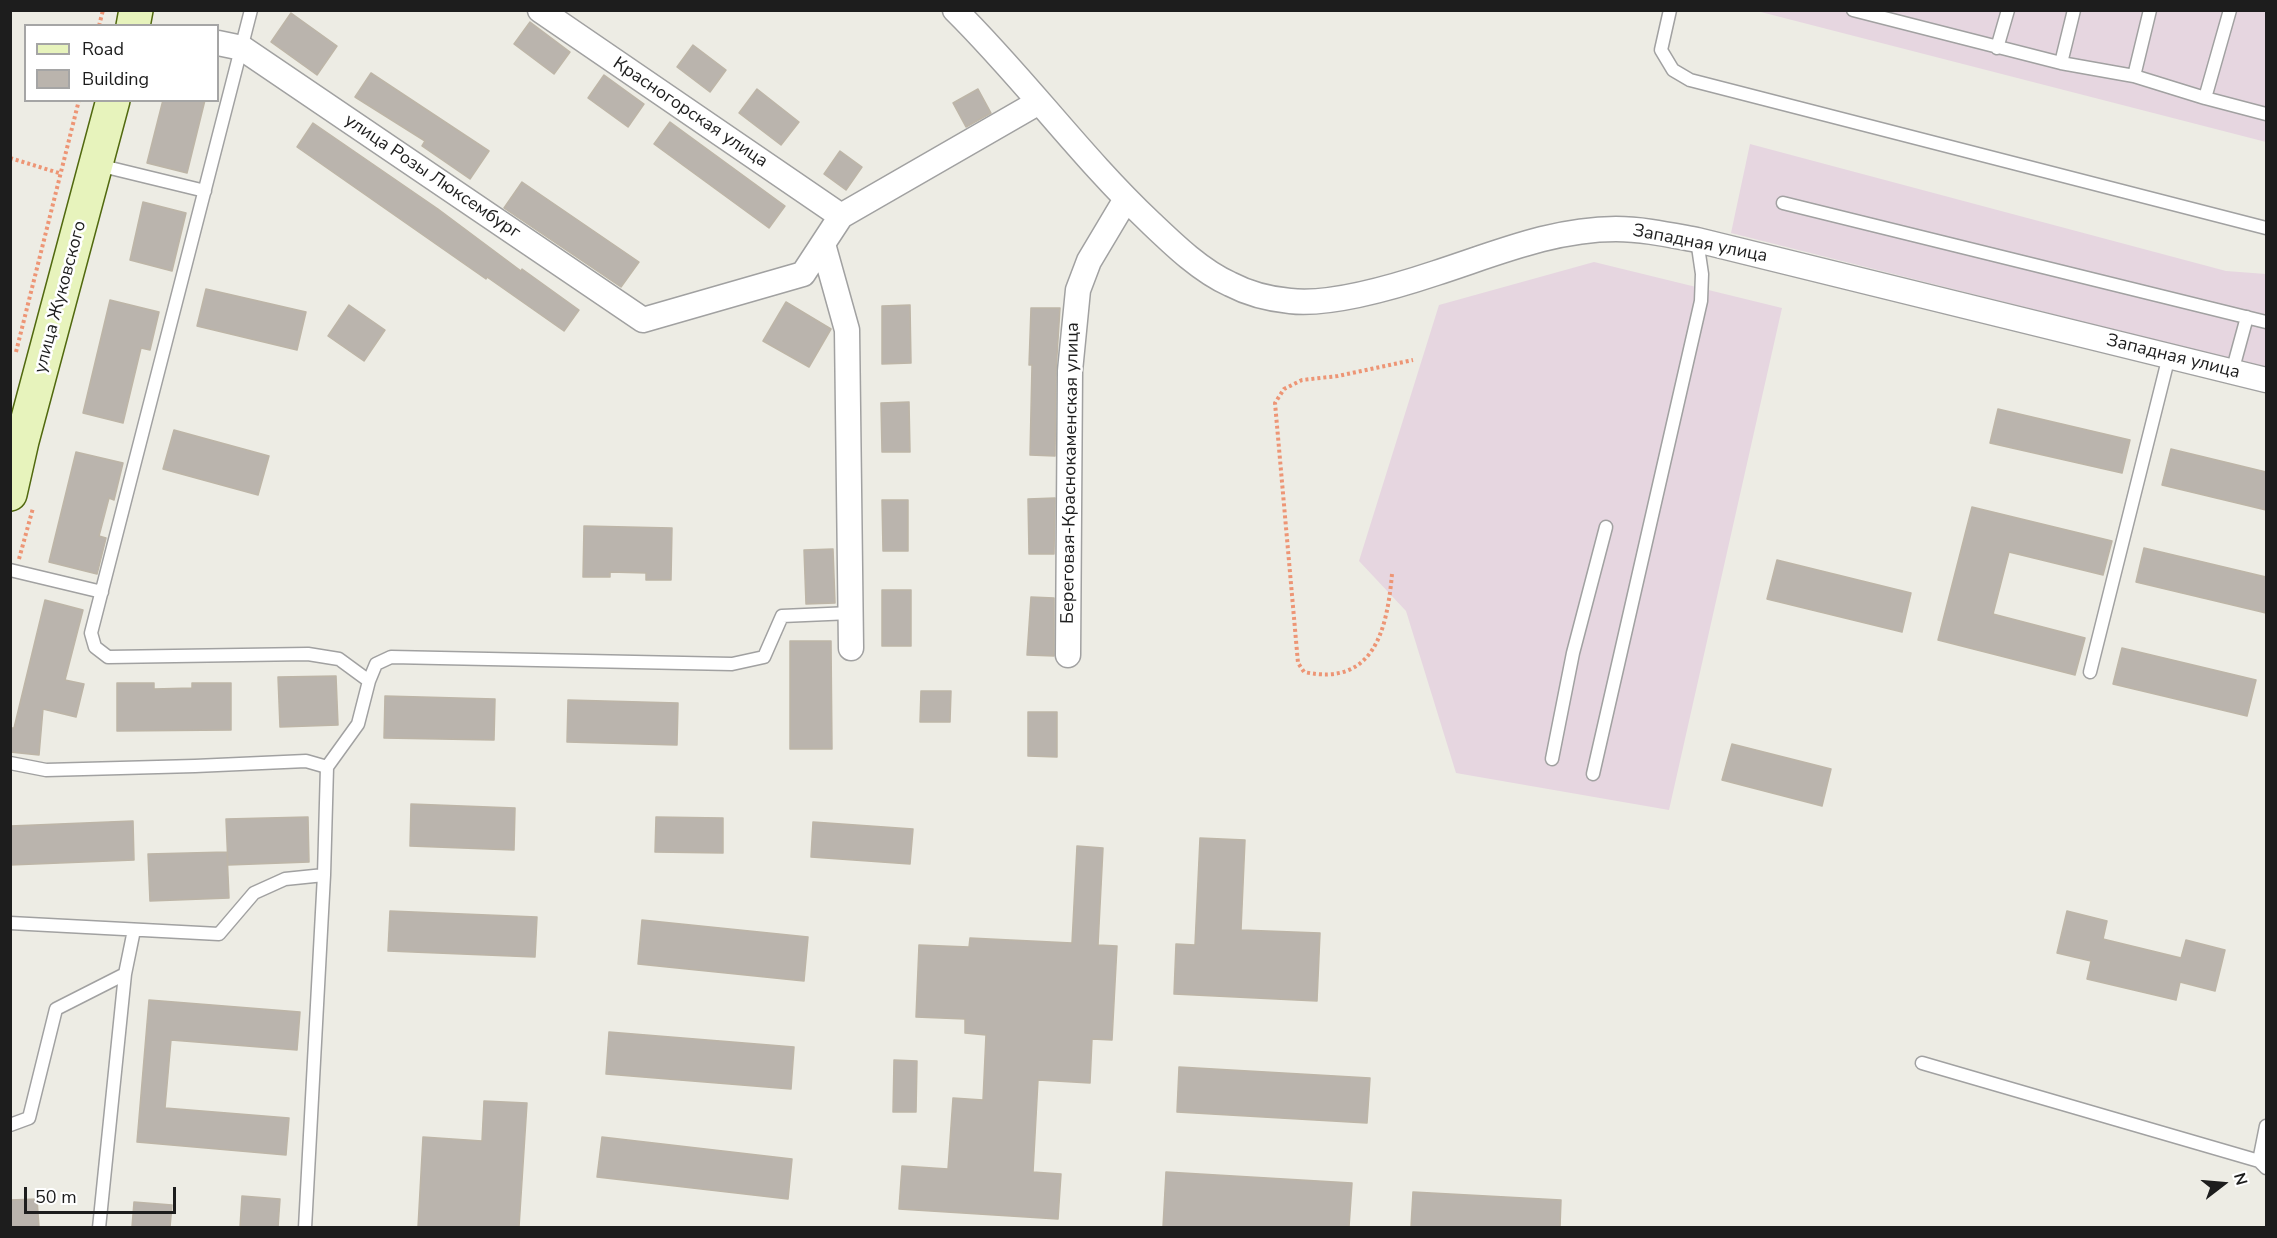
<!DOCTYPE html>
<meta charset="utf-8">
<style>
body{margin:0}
#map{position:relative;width:2277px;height:1238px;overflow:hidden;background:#edece4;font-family:"Nunito Sans",sans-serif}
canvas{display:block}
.frame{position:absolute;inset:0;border:12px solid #1d1d1d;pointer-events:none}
.legend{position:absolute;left:24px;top:24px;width:195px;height:78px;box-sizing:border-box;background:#fff;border:2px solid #a5a5a5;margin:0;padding:8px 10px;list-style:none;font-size:18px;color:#1d1d1d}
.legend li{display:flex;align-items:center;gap:12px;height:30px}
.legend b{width:30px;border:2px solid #a5a5a5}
.north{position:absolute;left:2193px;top:1154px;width:60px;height:60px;-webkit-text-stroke:4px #fff;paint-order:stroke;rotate:74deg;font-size:16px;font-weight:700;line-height:24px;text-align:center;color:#1d1d1d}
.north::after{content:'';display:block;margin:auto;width:21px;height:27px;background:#1d1d1d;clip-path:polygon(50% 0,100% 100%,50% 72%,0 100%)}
.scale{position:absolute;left:24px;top:1187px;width:152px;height:27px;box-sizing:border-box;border:3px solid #1d1d1d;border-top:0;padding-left:8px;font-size:18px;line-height:21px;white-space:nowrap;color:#1d1d1d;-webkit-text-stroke:4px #fff;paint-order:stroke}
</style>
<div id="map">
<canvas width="2277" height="1238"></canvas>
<div class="frame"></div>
<ul class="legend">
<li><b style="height:8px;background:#e7f3bc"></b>Road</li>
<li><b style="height:16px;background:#bab4ad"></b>Building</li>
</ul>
<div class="north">N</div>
<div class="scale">50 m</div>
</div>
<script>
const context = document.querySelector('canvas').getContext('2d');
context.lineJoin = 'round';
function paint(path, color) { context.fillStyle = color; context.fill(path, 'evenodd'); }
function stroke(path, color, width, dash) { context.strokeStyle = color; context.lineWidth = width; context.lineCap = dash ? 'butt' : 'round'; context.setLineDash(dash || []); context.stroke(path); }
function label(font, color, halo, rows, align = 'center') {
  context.font = font + ' "Nunito Sans",sans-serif'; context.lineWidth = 5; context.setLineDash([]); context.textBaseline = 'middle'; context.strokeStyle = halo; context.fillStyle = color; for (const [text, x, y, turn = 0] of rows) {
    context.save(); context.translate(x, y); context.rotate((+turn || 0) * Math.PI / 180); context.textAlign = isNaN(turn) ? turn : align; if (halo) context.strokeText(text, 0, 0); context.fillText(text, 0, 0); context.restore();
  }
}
paint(new Path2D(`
 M1757 11H2266V142Z
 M1750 144 2226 271 2266 274V368L1731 233Z
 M1594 262 1782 308 1669 810 1456 773 1406 611 1359 561 1439 305Z`), '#e6d6e0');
const building = new Path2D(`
 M291 13 337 46 317 75 271 42Z
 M530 22 570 52 554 74 514 44Z
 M693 45 726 70 710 92 677 67Z
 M371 73 489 151 470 179 422 146 425 141 355 97Z
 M604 75 644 104 628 127 588 98Z
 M757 89 799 122 781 145 739 113Z
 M978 89 991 113 966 127 953 103Z
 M163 100H205L187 173 147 163Z
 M670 122 785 206 769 228 654 144Z
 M313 123 438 209 521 271 522 269 579 310 564 331 487 277 486 279 297 147Z
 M840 151 862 167 846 190 824 174Z
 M522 182 639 262 621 287 504 208Z
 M143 202 186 213 172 271 130 260Z
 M206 289 306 312 297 350 197 326Z
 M110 300 159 312 150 350 141 348 123 423 83 413Z
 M786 302 831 329 809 367 763 341Z
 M349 305 385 330 364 361 328 336Z
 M910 305 911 363 882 364V306Z
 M1031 308H1060L1056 371 1055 456 1030 455 1032 365H1029Z
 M909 402 910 452H882L881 403Z
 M1998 409 2130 440 2122 473 1990 443Z
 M174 430 269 456 258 495 163 469Z
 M2171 449 2266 472V510L2162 485Z
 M76 452 123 463 114 500 109 498 99 536 106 538 97 574 49 562Z
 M1055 498 1054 554H1029L1028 499Z
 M882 500H908V551H883Z
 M1972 507 2112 541 2103 575 2009 552 1993 614 2085 638 2075 675 1938 640Z
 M584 526 672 528 671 580H646V573L610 572V577H583Z
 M2144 548 2266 577V613L2136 582Z
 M833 549 835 603 806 604 804 550Z
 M1777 560 1911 593 1902 632 1767 599Z
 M882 590H911V646H882Z
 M1031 597 1054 598V656L1027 655Z
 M45 600 83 610 65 680 84 684 76 717 43 709 39 755 10 752V728H14Z
 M790 641H831L832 749H790Z
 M2122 648 2256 680 2247 716 2113 684Z
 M336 676 338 725 280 727 278 677Z
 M117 683H154V689L192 688V683H231V730L117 731Z
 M921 691H951L950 722H920Z
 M385 696 495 699 494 740 384 738Z
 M568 700 678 703 677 745 567 742Z
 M1028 712H1057V757L1028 756Z
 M1732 744 1831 769 1822 806 1722 780Z
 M411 804 515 808 514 850 410 846Z
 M308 817 309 862 228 865 226 819Z
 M656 817 723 818V853L655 852Z
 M133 821 134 860 10 865V826Z
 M813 822 913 829 910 864 811 857Z
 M1200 838 1245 840 1241 930 1320 933 1317 1001 1174 994 1176 944 1195 945Z
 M1077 846 1103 848 1098 945 1117 946 1112 1040 1092 1039 1090 1083 1038 1080 1033 1172 1061 1174 1058 1219 899 1209 902 1166 948 1169 953 1098 983 1100 986 1035 965 1033V1019L916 1017 919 945 969 947 970 938 1072 943Z
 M227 852 229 898 150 901 148 854Z
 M390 911 537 917 535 957 388 951Z
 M2067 911 2107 921 2103 939 2181 958 2186 940 2225 950 2215 991 2180 982 2176 1000 2087 979 2091 961 2057 953Z
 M642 920 808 937 804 981 638 964Z
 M149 1000 300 1012 297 1050 171 1040 165 1108 289 1118 286 1155 137 1142Z
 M609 1032 794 1047 791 1089 606 1074Z
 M894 1060 917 1061 916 1112H893Z
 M1179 1067 1370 1078 1367 1123 1177 1112Z
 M484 1101 527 1103 519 1227H418L423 1137 482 1141Z
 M602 1137 792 1159 788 1199 597 1177Z
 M1166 1172 1352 1183 1349 1227H1163Z
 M1413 1192 1561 1200 1560 1227H1411Z
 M242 1196 280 1199 278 1227H240Z
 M37 1199 39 1227H10V1200Z
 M134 1202 172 1205 170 1227H132Z`);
paint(building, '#bab4ad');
stroke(building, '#bdb5a7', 1.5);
const lane = new Path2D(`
 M251 10 91 633 95 647 108 657 308 654 339 659 369 681
 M1670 10 1661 50 1673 70 1690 80 2266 228
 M1853 10 2061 63 2134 76 2205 98 2266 114
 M1997 48 2008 10
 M2061 63 2074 10
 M2134 76 2150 10
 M2205 98 2230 10
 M98 165 205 191
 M1783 203 2266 322
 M2232 372 2247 317
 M10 570 102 592
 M2090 672 2169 356
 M1552 759 1573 653 1606 527
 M10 763 46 770 195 766 306 761 327 767
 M1593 774 1701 301 1702 274 1697 240
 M10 923 219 934 254 893 285 879 324 875
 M1922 1063 2259 1161 2266 1168
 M10 1125 29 1118 56 1009 125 974
 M2259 1161 2266 1126
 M99 1228 125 974 134 930
 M305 1228 324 875 327 767 358 724 369 681 376 664 391 657 732 664 764 657 782 616 851 613`);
const street = new Path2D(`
 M540 10 841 216
 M955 10C1024 78 1081 157 1151 223 1174 245 1201 271 1230 284 1249 294 1269 299 1290 301 1332 306 1397 286 1436 273 1495 254 1553 229 1616 229 1643 229 1670 235 1697 240L2266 380
 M218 43 242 48 643 320 803 274 841 216 1039 102
 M823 244 847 330 851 648
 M1068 655 1070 371 1078 290 1089 261 1126 199`);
const secondary = new Path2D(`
 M133 26 136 10
 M10 494 22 441 113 100`);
stroke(lane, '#a1a1a1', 15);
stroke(street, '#a1a1a1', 27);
stroke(secondary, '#51690f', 36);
stroke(new Path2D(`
 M99 26 103 10
 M10 158 59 173
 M16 352 79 100
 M19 559 33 508
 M1392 574C1387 630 1374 687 1304 672L1298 663 1275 403 1284 389 1302 380 1338 376 1413 360`), '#ed9575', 4, [3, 3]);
stroke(lane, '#fff', 12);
stroke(street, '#fff', 24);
stroke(secondary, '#e7f3bc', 33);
label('18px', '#1d1d1d', '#fff', [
 ["Красногорская улица",690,113,34],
 ["улица Розы Люксембург",432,177,34],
 ["Западная улица",1700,244,11],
 ["улица Жуковского",61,297,-75],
 ["Западная улица",2173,357,14],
 ["Береговая-Краснокаменская улица",1071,473,-89]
]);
</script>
